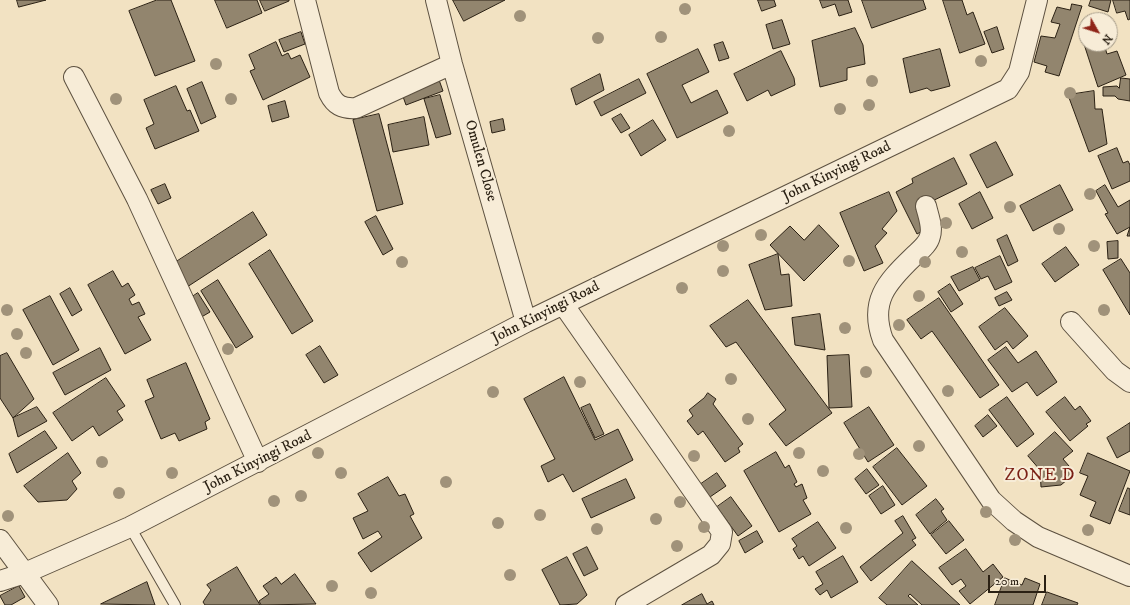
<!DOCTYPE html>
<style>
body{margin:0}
#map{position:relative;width:1130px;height:605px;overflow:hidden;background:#f2e2c2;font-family:"IM FELL DW Pica",serif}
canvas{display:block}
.north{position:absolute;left:1078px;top:12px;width:40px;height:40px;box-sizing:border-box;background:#f7ecd7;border:1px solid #a59b89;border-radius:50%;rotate:129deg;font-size:11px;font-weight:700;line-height:16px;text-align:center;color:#2b2114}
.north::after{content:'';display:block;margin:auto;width:14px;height:18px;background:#8f2418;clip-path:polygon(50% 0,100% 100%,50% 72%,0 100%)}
.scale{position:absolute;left:988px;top:575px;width:58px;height:18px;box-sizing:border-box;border:2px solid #2b2114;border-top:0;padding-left:5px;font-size:12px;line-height:14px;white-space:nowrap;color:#2b2114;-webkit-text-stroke:3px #f7ecd7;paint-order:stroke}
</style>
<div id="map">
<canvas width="1130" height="605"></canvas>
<div class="north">N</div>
<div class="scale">20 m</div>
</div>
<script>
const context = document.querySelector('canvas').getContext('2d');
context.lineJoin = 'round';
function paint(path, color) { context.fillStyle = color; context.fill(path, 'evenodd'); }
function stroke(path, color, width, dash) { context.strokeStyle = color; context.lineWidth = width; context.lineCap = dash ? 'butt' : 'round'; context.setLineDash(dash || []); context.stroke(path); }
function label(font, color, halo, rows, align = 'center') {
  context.font = font + ' "IM FELL DW Pica",serif'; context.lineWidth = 4; context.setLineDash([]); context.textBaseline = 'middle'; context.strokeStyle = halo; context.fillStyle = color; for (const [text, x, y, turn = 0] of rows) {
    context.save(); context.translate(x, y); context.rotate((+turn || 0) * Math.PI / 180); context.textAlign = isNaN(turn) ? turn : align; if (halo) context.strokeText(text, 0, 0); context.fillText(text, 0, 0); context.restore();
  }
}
const building = new Path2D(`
 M17 0H46L19 7Z
 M157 0H171L195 61 155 76 129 11Z
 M215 0H257L262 13 227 28Z
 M260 0H289V1L265 11Z
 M453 0H505L464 21Z
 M758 0H774L776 6 762 11Z
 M820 0H848L852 12 839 16 835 4 823 8Z
 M862 0H923L926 9 872 28Z
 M943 0H962L967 15 973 12 985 44 960 53Z
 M1091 0H1111L1108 12 1089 6Z
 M1113 0H1130V19L1128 20 1125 11 1117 13Z
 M1072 4 1082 6 1059 76 1045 72 1047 66 1034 62 1041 36 1055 38 1060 24 1051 22 1057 7 1070 10Z
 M782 20 790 44 773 49 766 25Z
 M997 27 1004 49 992 53 984 32Z
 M855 28 863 45 865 64 847 68V80L820 87 812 41Z
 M301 32 305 44 284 52 279 40Z
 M1086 33V44H1104L1107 54 1117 51 1126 75 1098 87 1081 35Z
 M276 42 282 56 288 53 291 59 300 55 310 77 263 100 250 71 255 69 249 55Z
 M723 42 729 58 719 61 714 45Z
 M698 49 709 72 682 85 691 103 717 90 728 113 677 138 647 74Z
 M940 49 950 86 931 91 927 88 910 93 903 59Z
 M781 51 794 78 795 85 771 96 768 90 747 101 734 74Z
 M600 74 604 90 576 105 571 89Z
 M438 77 443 91 406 105 401 91Z
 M1121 78 1130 79V101L1118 99 1115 96H1103V87L1117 86 1119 88Z
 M639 79 646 93 601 116 594 102Z
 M202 82 216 117 201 124 187 89Z
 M176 86 187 111 190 110 199 131 155 149 146 128 154 124 144 100Z
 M1094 91 1095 109H1102L1107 144 1089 152 1068 95Z
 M440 95 451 134 436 138 424 99Z
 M285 101 289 117 272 122 268 106Z
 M379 114 403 204 377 211 353 120Z
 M621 114 630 128 621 133 612 119Z
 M424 117 429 145 393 152 388 125Z
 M503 119 505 130 492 133 490 122Z
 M653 120 666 140 641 156 629 135Z
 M996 142 1013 175 987 188 970 155Z
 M1117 148 1123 163 1128 161 1130 165V181L1112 189 1098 156Z
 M954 158 967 184 916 209 926 229 917 234 896 192 913 183 912 179Z
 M165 184 171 198 158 204 151 190Z
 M1060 185 1073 210 1033 231 1020 206Z
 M1105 185 1118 207 1130 200V236H1127L1130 227 1117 234 1105 214 1108 213 1096 191Z
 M889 192 897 211 882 229 887 233 875 246 883 263 864 271 840 213Z
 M980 192 993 218 972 229 959 204Z
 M253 212 267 235 187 287 173 264Z
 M376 216 393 249 383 255 365 222Z
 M819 225 839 246 804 281 770 245 790 226 804 240Z
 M1007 235 1018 261 1008 266 997 240Z
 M1118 241V258L1108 259 1107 242Z
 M1066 247 1079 265 1055 282 1042 264Z
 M270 250 313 321 292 334 249 264Z
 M778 254 781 275 789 274 792 306 765 310 749 265Z
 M1000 256 1012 282 995 290 988 276 981 279 975 268Z
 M1121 259 1130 273V315L1103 270Z
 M973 267 980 280 959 291 951 277Z
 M113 271 122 287 128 283 135 295 129 299 132 305 139 302 145 314 138 317 151 340 125 354 88 285Z
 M218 280 253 337 236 348 201 291Z
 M950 284 963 304 951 312 938 292Z
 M70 288 82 310 72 316 60 294Z
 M1007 292 1012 300 999 306 995 298Z
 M198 293 210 312 198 319 186 301Z
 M50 296 79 350 53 365 23 310Z
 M939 298 999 385 980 398 932 331 921 339 907 320Z
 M748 300 832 413 786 446 769 424 786 410 736 342 726 347 710 326Z
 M1005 308 1028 336 1013 349 1007 341 995 350 979 327Z
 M820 314 825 350 795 345 792 318Z
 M320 346 338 375 324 383 306 355Z
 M1006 347 1018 363 1036 351 1057 382 1037 396 1027 382 1012 392 988 360Z
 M100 348 111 370 65 395 53 373Z
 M7 353 34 399 13 418 0 398V356Z
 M849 355 852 407 829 408 827 356Z
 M186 363 210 419 205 422 207 429 179 441 175 433 161 439 145 401 154 397 147 380Z
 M564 377 595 440 618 429 633 460 573 492 563 474 548 482 541 466 555 459 524 399Z
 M106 378 125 406 117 411 123 420 99 436 93 426 72 441 53 413Z
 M708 393 716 399 713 404 743 444 738 448 740 452 725 462 703 431 698 435 687 421 693 416 689 410 704 398Z
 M1007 397 1034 434 1017 447 989 410Z
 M1065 397 1075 410 1080 406 1091 421 1086 424 1088 426 1070 441 1046 412Z
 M590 404 604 434 595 438 581 408Z
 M37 407 47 421 18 437 13 418Z
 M869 407 894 445 868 462 844 423Z
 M988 415 997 426 983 437 975 426Z
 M1130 423V451L1117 458 1107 438Z
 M45 431 57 448 17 473 9 454Z
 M1055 432 1073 451 1063 459 1075 473 1061 485 1041 487 1040 470 1028 456Z
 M897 448 927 486 902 505 873 467Z
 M776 452 785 468 789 465 797 482 794 484 796 487 802 484 807 498 803 500 811 514 779 532 744 471Z
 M68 453 81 473 72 481 77 489 67 500 38 502 24 486Z
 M1088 453 1130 471 1110 524 1090 516 1096 502 1080 495 1088 476 1080 473Z
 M867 469 879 485 866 494 855 479Z
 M717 473 726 486 707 499 698 486Z
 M388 477 399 496 405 494 414 514 410 516 422 538 371 572 358 553 382 537 378 531 363 539 353 518 368 511 358 494Z
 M626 479 635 498 591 518 582 499Z
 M883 486 895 505 881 514 869 496Z
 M1128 488 1130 489V515L1119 511Z
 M731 497 752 526 738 536 717 507Z
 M936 499 944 509 941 511 947 520 930 534 916 515Z
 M903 516 916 538 912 540 916 545 871 581 860 567 903 533 895 521Z
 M949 521 964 540 946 554 931 535Z
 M818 522 836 548 809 566 803 556 799 559 793 549 797 546 792 539Z
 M757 531 763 542 745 553 739 541Z
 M587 547 598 569 584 576 573 554Z
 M966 549 983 572 993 564 1003 577 970 604 959 591 966 586 961 579 952 585 939 568Z
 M843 556 858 582 831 598 827 590 820 595 815 589 823 584 816 572Z
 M567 557 587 595 577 604 560 605 542 570Z
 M912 561 960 605H922L910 594 908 596 918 605H887L879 598Z
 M237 567 260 605H205L203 602 211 590 207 585Z
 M295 574 316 604 261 605 259 601 269 594 263 586 276 577 281 584Z
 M1005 578 1022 585 1025 578 1040 584 1033 605H995Z
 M147 582 155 605 101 604Z
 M19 586 25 597 11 605H5L0 596Z
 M1047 592 1078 603 1077 605H1042Z
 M702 594 707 604 712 601 714 605H682Z`);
paint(building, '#92856e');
stroke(building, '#2b2114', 1);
const lane = new Path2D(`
 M130 527 175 605`);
const street = new Path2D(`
 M305 0 329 93C335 105 342 109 356 108L452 64
 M436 0 452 64 526 322
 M74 77 137 199 258 462
 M926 206C928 215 933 227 930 236 928 245 919 251 913 257 886 283 869 302 883 340L991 500 1014 521 1038 537 1130 576
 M563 304 722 532 720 544 711 555 626 605
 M1071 322 1115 371 1130 382
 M0 540 48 605
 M0 581 25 573 130 527 526 322 1008 89 1019 72 1037 0`);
stroke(lane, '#5d5140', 12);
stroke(street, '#5d5140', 22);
stroke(lane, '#f7ecd7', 10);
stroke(street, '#f7ecd7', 20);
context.fillStyle = '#a0927a';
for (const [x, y] of [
 [685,9],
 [520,16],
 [661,37],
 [598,38],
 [981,61],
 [216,64],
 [872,81],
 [1070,93],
 [116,99],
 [231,99],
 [869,105],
 [840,109],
 [729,131],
 [1090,194],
 [1010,207],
 [946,223],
 [1059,229],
 [761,235],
 [723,246],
 [1094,246],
 [962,252],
 [849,261],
 [402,262],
 [925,262],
 [723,271],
 [682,288],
 [919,296],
 [7,310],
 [1104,310],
 [899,325],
 [845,328],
 [17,334],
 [228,349],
 [26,353],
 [866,372],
 [731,379],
 [580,382],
 [948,391],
 [493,392],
 [748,419],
 [919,446],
 [318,453],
 [799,453],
 [859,454],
 [694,456],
 [102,462],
 [823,471],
 [172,473],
 [341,473],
 [446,482],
 [119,493],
 [301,496],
 [274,501],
 [680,502],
 [986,512],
 [540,515],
 [8,516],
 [656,519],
 [498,523],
 [704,527],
 [846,528],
 [597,529],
 [1088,530],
 [1015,540],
 [677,546],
 [510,575],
 [332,586],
 [371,593]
]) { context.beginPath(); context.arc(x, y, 6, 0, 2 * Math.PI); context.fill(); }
label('15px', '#2b2114', '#f7ecd7', [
 ["Omulen Close",480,161,74],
 ["John Kinyingi Road",837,172,-26],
 ["John Kinyingi Road",546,313,-27],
 ["John Kinyingi Road",258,462,-27]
]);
context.letterSpacing = '1px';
label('17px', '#7a1f14', '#f7ecd7', [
 ["ZONE D",1040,476]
]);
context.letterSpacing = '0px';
</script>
